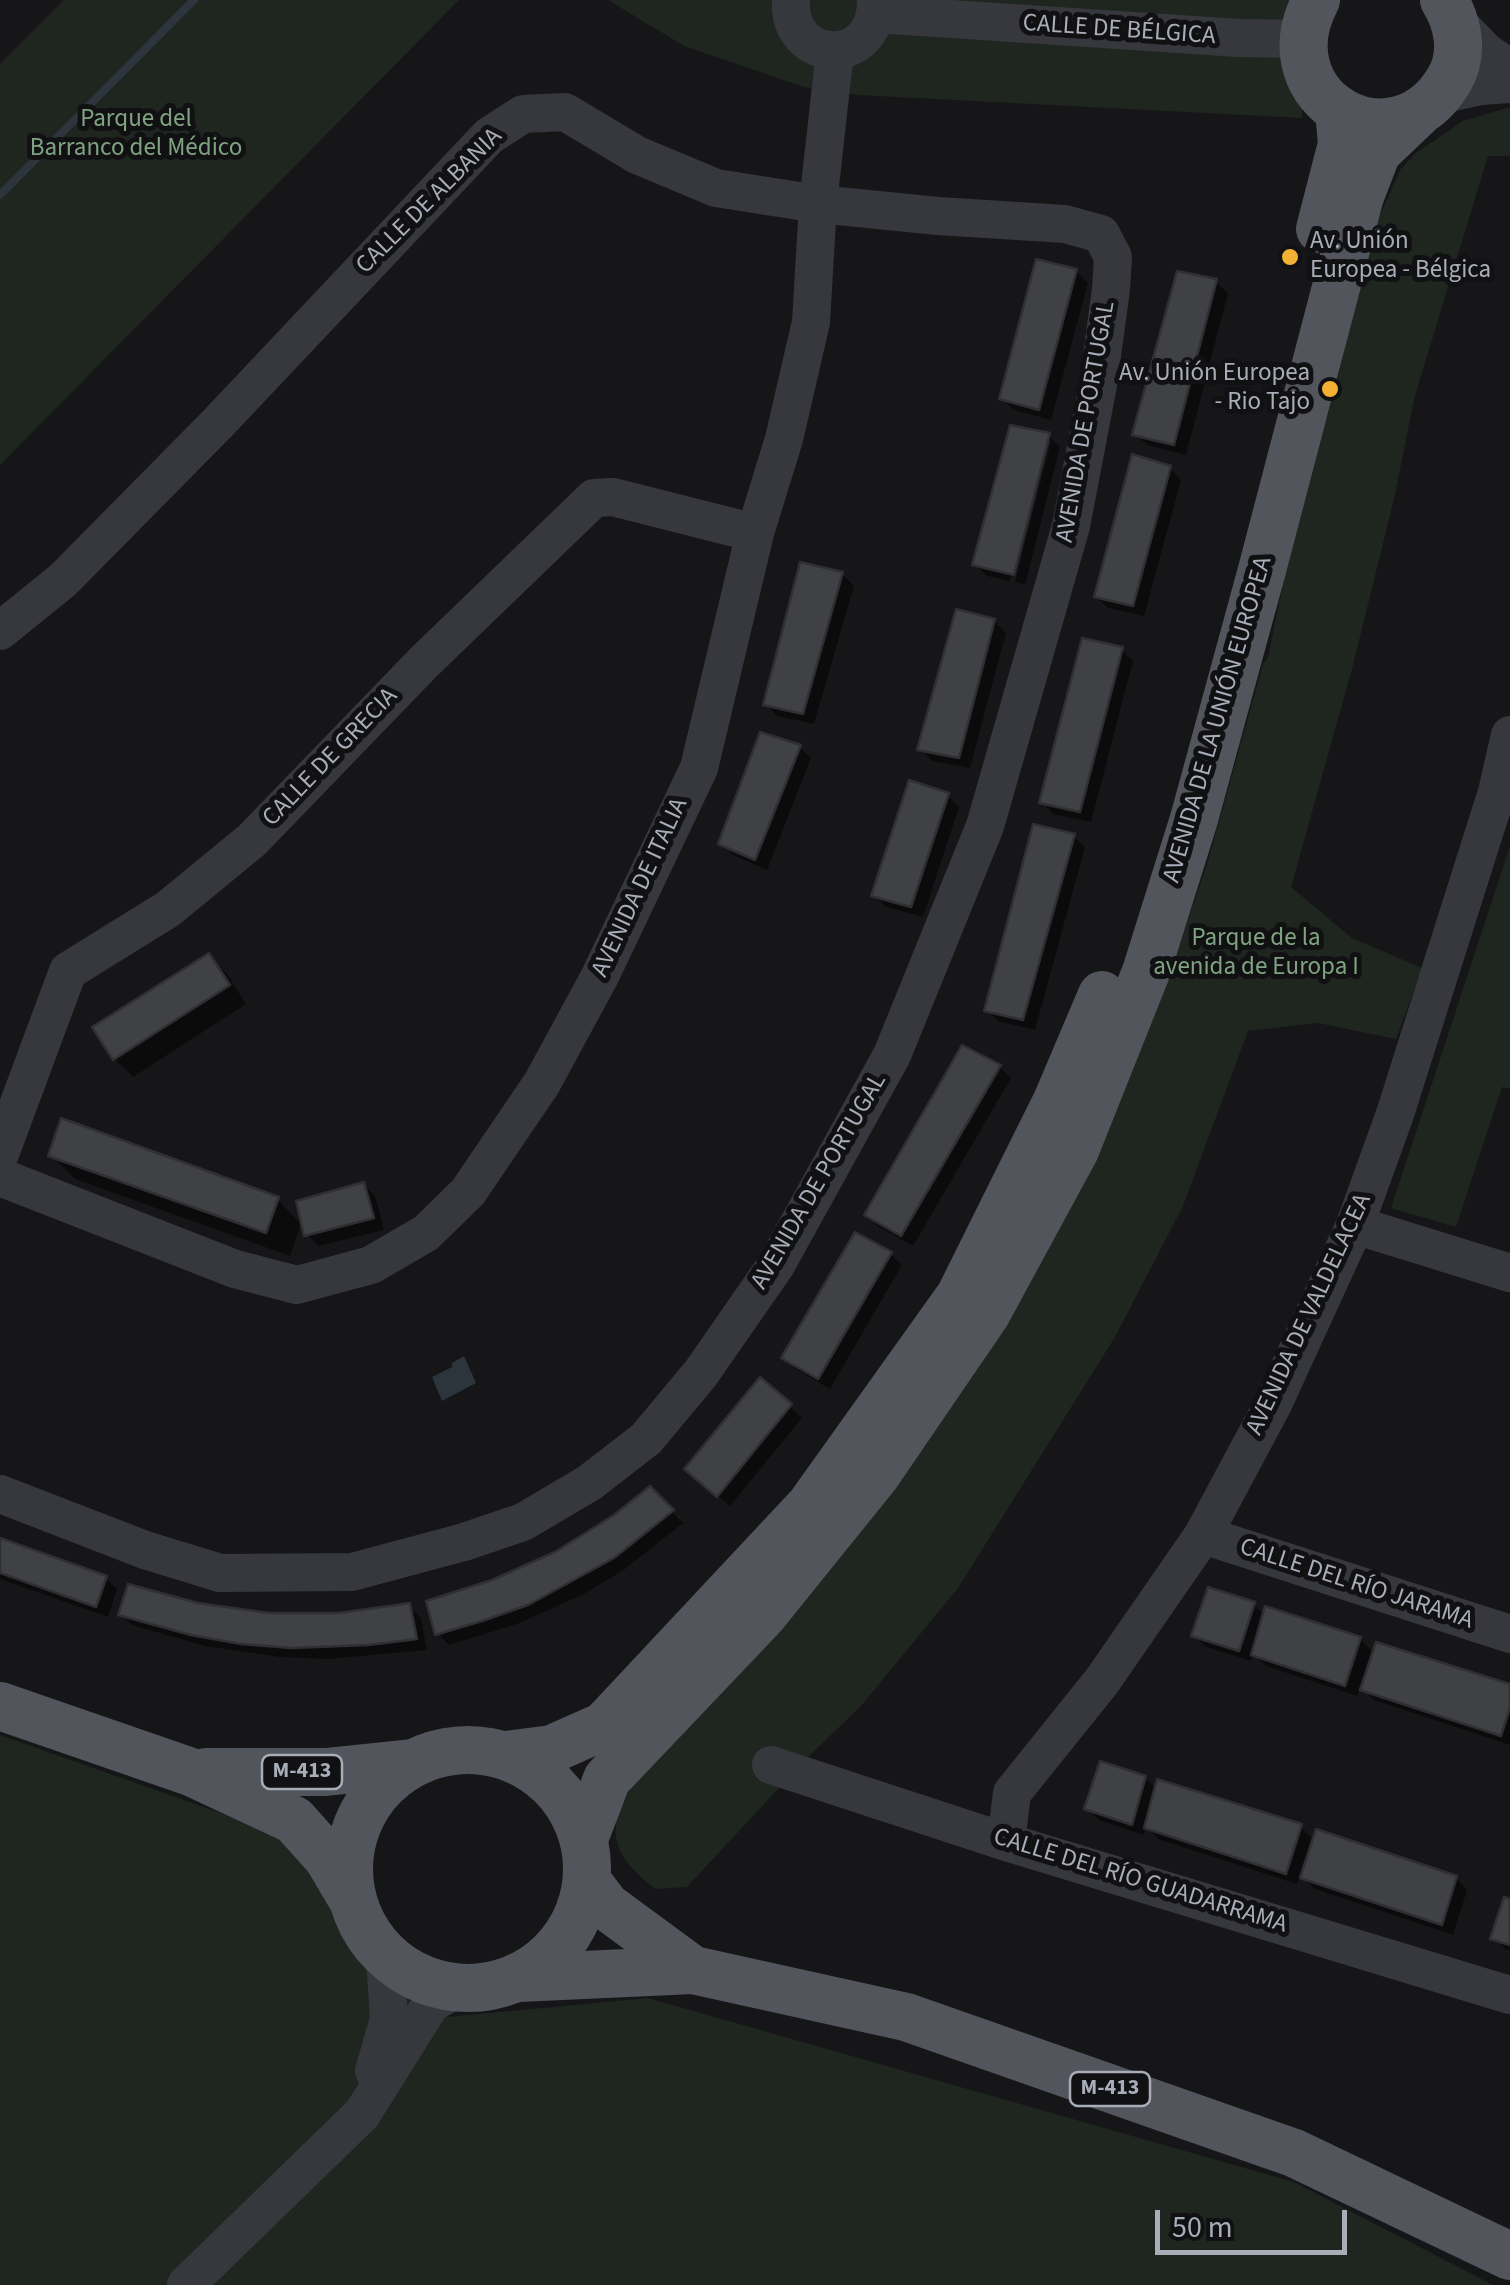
<!DOCTYPE html>
<meta charset="utf-8">
<style>
body{margin:0}
#map{position:relative;width:1510px;height:2285px;overflow:hidden;background:#161618;font-family:"Source Sans 3",sans-serif}
canvas{display:block}
.scale{position:absolute;left:1155px;top:2210px;width:192px;height:45px;box-sizing:border-box;border:5px solid #a8adb8;border-top:0;padding-left:12px;font-size:30px;line-height:35px;white-space:nowrap;color:#a8adb8;-webkit-text-stroke:8px #111113;paint-order:stroke}
</style>
<div id="map">
<canvas width="1510" height="2285"></canvas>
<div class="scale">50 m</div>
</div>
<script>
const context = document.querySelector('canvas').getContext('2d');
context.lineJoin = 'round';
function paint(path, color) { context.fillStyle = color; context.fill(path, 'evenodd'); }
function stroke(path, color, width, dash) { context.strokeStyle = color; context.lineWidth = width; context.lineCap = dash ? 'butt' : 'round'; context.setLineDash(dash || []); context.stroke(path); }
function label(font, color, halo, rows, align = 'center') {
  context.font = font + ' "Source Sans 3",sans-serif'; context.lineWidth = 10; context.setLineDash([]); context.textBaseline = 'middle'; context.strokeStyle = halo; context.fillStyle = color; for (const [text, x, y, turn = 0] of rows) {
    context.save(); context.translate(x, y); context.rotate((+turn || 0) * Math.PI / 180); context.textAlign = isNaN(turn) ? turn : align; if (halo) context.strokeText(text, 0, 0); context.fillText(text, 0, 0); context.restore();
  }
}
paint(new Path2D(`
 M64 0H459L0 465V64Z
 M608 0H1308L1302 118 858 95 804 87 684 46Z
 M1510 107V156H1488L1414 399 1394 499 1352 669 1291 887 1352 938 1422 968 1396 1039 1318 1023 1248 1031 1183 1206 1115 1337 958 1588 861 1706 804 1761 687 1887 655 1889C634 1872 612 1852 616 1823 618 1811 627 1797 632 1785L901 1479 979 1367 1057 1233 1170 973 1208 861 1263 664 1268 658 1295 525 1336 386 1370 238 1400 170 1416 153 1463 121Z
 M1510 846V1089L1502 1087 1456 1227 1391 1208Z
 M0 1735 283 1835 426 2019 648 1998 1294 2182 1493 2285H0Z`), '#1e261f');
paint(new Path2D(`
 M464 1356 476 1383 442 1401 432 1377 452 1367V1363Z`), '#2c353c');
paint(new Path2D(`
 M1076 271 1088 283 1051 420 1014 410 1002 398Z
 M1216 282 1228 293 1186 455 1147 445 1135 434Z
 M1012 428 1049 436 1060 447 1025 585 1015 582 1051 441H1046L1010 581 987 576 975 564Z
 M1169 468 1181 480 1144 616 1108 608 1096 597Z
 M842 574 854 586 814 724 777 716 766 704Z
 M994 621 1006 633 970 768 932 761 920 749Z
 M1121 649 1133 661 1091 822 1053 814 1042 802Z
 M799 747 811 758 767 870 733 855 721 844Z
 M947 795 959 807 923 917 886 907 874 895Z
 M1073 836 1085 847 1035 1030 998 1021 987 1010Z
 M209 956 227 974 246 1004 133 1077 115 1059 95 1028Z
 M1000 1067 1011 1078 913 1246 878 1226 867 1215Z
 M51 1155 277 1199 301 1224 290 1256 75 1179Z
 M364 1185 375 1196 384 1230 318 1246 307 1234Z
 M890 1254 902 1265 830 1389 796 1369 784 1358Z
 M761 1380 802 1418 730 1506 698 1481Z
 M650 1490 683 1523 625 1569 584 1594 517 1624 449 1645 437 1633 493 1583 557 1554 615 1517Z
 M0 1541 106 1578 117 1589 108 1617 0 1579Z
 M1253 1604 1265 1616 1360 1639 1375 1654 1510 1687V1745L1374 1700 1360 1686 1357 1696 1266 1666 1253 1653 1251 1661 1206 1647 1194 1635Z
 M197 1606 245 1613 339 1616 409 1606 421 1618 427 1650 329 1659 280 1657 205 1646 132 1625 120 1614Z
 M1145 1778 1157 1790 1300 1826 1315 1841 1456 1878 1467 1890 1453 1935 1315 1889 1300 1875 1297 1884 1158 1839 1146 1826 1143 1835 1099 1820 1087 1808Z
 M1510 1902V1951L1505 1949 1493 1938Z`), '#0007');
stroke(new Path2D(`
 M0 195 194 0`), '#2c353c', 8);
const building = new Path2D(`
 M1036 259 1077 269 1039 410 999 399Z
 M1177 271 1217 279 1174 445 1132 435Z
 M1010 425 1050 433 1014 575 972 565Z
 M1132 454 1171 466 1133 606 1094 597Z
 M800 562 843 572 803 714 763 705Z
 M956 609 995 619 959 758 917 750Z
 M1082 638 1123 647 1080 812 1039 803Z
 M760 732 801 745 755 860 718 844Z
 M909 780 949 793 911 907 871 896Z
 M1033 824 1075 834 1023 1020 984 1011Z
 M209 953 230 985 113 1060 92 1027Z
 M962 1045 1001 1065 901 1236 864 1215Z
 M61 1118 279 1197 266 1233 48 1156Z
 M364 1182 374 1218 304 1236 296 1201Z
 M855 1232 892 1252 818 1379 781 1358Z
 M760 1377 792 1404 717 1497 684 1469Z
 M650 1486 674 1510 614 1558 528 1605 482 1621 435 1635 426 1601 492 1580 555 1552 614 1515Z
 M0 1538 107 1576 96 1607 0 1573Z
 M128 1584 198 1603 269 1613H339L410 1603 417 1639 368 1645 291 1648 241 1644 191 1635 118 1615Z
 M1208 1587 1255 1602 1239 1651 1191 1636Z
 M1265 1606 1361 1637 1345 1686 1251 1655Z
 M1376 1642 1510 1684V1708L1501 1736 1360 1690Z
 M1100 1761 1146 1776 1132 1825 1084 1809Z
 M1157 1779 1302 1824 1286 1874 1144 1828Z
 M1316 1829 1457 1876 1442 1925 1300 1878Z
 M1504 1897 1510 1899V1945L1490 1939Z`);
paint(building, '#404145');
stroke(building, '#303034', 2.5);
stroke(new Path2D(`
 M791 0C787 65 877 69 876 0
 M876 14 1239 38 1302 39
 M1455 20 1486 52 1510 68
 M1440 95 1481 86 1510 84
 M0 631 63 580 218 423 489 136 523 114 565 112 637 155 716 188 818 204 938 216 1065 224 1101 234 1113 257 1111 289 1098 385 1071 526 985 826 892 1055 776 1265 701 1373 646 1439 589 1483 523 1522 464 1542 352 1572 220 1573 145 1550 0 1494
 M0 1154 68 971 168 909 252 840 424 662 594 498 613 497 755 533
 M0 1177 235 1269 297 1285 371 1265 426 1233 468 1192 542 1083 600 976 699 768 755 533 784 439 811 322 818 204 835 51
 M1355 1225 1510 1273
 M1203 1535 1510 1634
 M771 1765 1006 1842 1510 1995
 M1006 1842 1012 1793 1102 1681 1203 1535 1273 1404 1355 1225 1395 1114 1497 792 1510 735
 M374 2071 389 2019 385 1956
 M186 2285 362 2114 431 2004 458 1988`), '#37383d', 38);
stroke(new Path2D(`
 M1316 0C1263 100 1394 172 1449 80 1464 55 1459 24 1444 0
 M1320 229 1342 144 1339 110
 M0 1706 191 1772 294 1820 328 1858 351 1897
 M349 1869a119 119 0 1 1 238 0a119 119 0 1 1-238 0Z
 M506 1755 552 1749 604 1726 810 1506 960 1296 1057 1101 1102 995
 M206 1772H326L412 1763
 M584 1839 607 1779 763 1615 876 1475 986 1314 1075 1150 1146 972 1194 819 1262 570 1360 196 1377 152 1418 113
 M587 1881 606 1906 693 1970
 M518 1978 693 1970 906 2017 1294 2153 1510 2256`), '#53555c', 48);
for (const [x, y, r, color] of [
 [1290,257,10,"#f2b134"],
 [1330,389,10,"#f2b134"]
]) { const dot = new Path2D(); dot.arc(x, y, r, 0, 2 * Math.PI); context.fillStyle = color; context.fill(dot); stroke(dot, '#111113', 4); }
for (const [x, y, w] of [
 [302,1772,80],
 [1110,2089,80]
]) { const box = new Path2D(); box.roundRect(x - w / 2, y - 17, w, 34, 8); context.fillStyle = '#111113'; context.fill(box); stroke(box, '#a8adb8', 2.5); }
label('bold 22px', '#a8adb8', null, [
 ["M-413",302,1772],
 ["M-413",1110,2089]
]);
label('25px', '#a8adb8', '#111113', [
 ["CALLE DE BÉLGICA",1119,31,4],
 ["CALLE DE ALBANIA",430,202,-45],
 ["AVENIDA DE PORTUGAL",1087,422,-80],
 ["AVENIDA DE LA UNIÓN EUROPEA",1219,720,-74],
 ["CALLE DE GRECIA",331,758,-46],
 ["AVENIDA DE ITALIA",641,888,-65],
 ["AVENIDA DE PORTUGAL",820,1182,-60],
 ["AVENIDA DE VALDELACEA",1310,1315,-65],
 ["CALLE DEL RÍO JARAMA",1356,1585,18],
 ["CALLE DEL RÍO GUADARRAMA",1140,1882,17]
]);
label('25px', '#7fa381', '#111113', [
 ["Parque del",136,121],
 ["Barranco del Médico",136,150],
 ["Parque de la",1256,940],
 ["avenida de Europa I",1256,969]
]);
label('25px', '#a8adb8', '#111113', [
 ["Av. Unión",1310,243],
 ["Europea - Bélgica",1310,272],
 ["Av. Unión Europea",1310,375,"right"],
 ["- Rio Tajo",1310,404,"right"]
], 'left');
</script>
